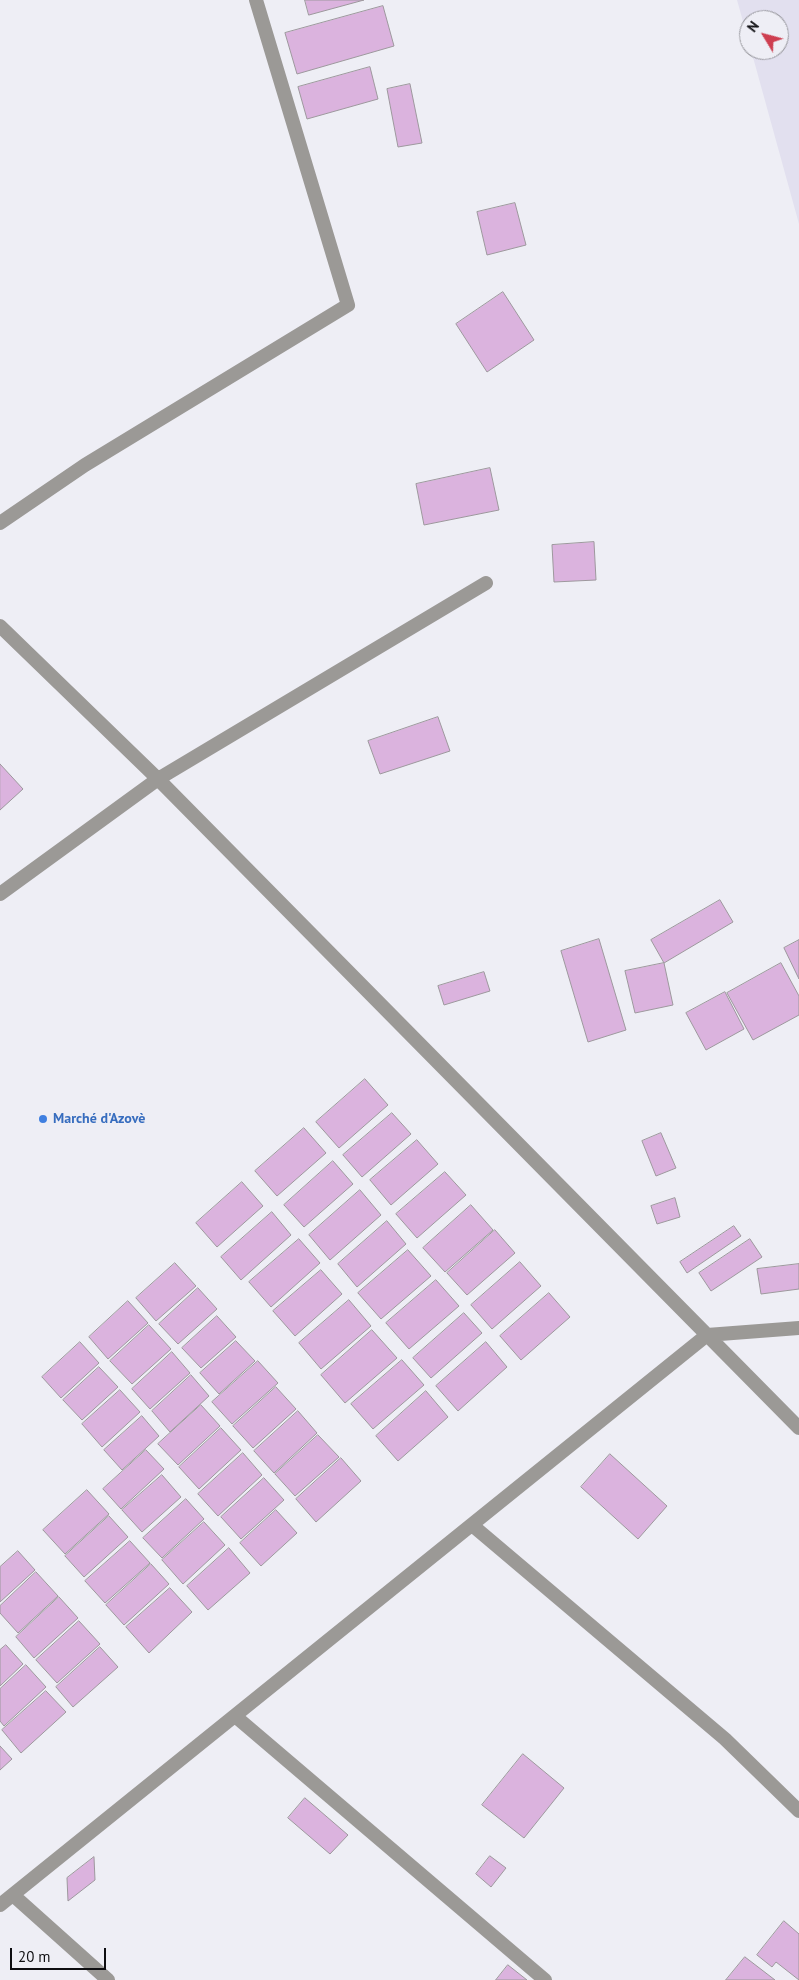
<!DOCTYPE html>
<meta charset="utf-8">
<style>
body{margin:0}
#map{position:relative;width:799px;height:1980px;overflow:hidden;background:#eeeef5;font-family:"PT Sans",sans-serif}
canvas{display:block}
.north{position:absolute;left:739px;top:10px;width:50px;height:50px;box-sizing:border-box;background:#eeeef5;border:1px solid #94949a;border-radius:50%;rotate:307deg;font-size:14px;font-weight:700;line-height:20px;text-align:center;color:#0e0e11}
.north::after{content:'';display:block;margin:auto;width:18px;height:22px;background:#ce3e50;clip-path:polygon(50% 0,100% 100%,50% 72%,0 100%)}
.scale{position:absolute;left:10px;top:1948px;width:96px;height:22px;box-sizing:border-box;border:2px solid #0e0e11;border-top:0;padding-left:6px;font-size:15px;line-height:18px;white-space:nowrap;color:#0e0e11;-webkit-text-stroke:4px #eeeef5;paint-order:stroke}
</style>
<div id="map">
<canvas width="799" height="1980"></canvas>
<div class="north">N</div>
<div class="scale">20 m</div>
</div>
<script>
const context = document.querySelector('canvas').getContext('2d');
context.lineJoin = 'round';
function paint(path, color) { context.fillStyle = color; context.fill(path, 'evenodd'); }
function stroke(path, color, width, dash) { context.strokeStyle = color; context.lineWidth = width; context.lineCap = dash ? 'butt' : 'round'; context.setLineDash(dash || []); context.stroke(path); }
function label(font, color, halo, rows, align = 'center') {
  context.font = font + ' "PT Sans",sans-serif'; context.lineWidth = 5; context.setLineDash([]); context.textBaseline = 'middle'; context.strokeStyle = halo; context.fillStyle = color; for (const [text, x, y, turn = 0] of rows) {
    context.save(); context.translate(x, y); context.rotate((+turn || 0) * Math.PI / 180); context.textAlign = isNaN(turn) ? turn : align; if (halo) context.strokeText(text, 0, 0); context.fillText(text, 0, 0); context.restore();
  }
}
paint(new Path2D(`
 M737 0H799V224L751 50H779V20H749V43Z`), '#e2e0ef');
const building = new Path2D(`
 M305 0H364L309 15Z
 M383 6 394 46 297 74 285 33Z
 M370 67 378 99 307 119 298 87Z
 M410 84 422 143 398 147 387 89Z
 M515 203 526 245 487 255 477 212Z
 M503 292 534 340 487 372 456 324Z
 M490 468 499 510 424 525 416 484Z
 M594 542 596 580 554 582 552 545Z
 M438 717 450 751 380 774 368 741Z
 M0 764 23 789 0 810Z
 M720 900 733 922 664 963 651 940Z
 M599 939 626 1030 588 1042 561 951Z
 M799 940V979L784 948Z
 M664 963 673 1005 635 1013 625 971Z
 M781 963 799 996V1015L753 1040 727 993Z
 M484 972 490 991 444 1005 438 986Z
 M725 992 744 1029 706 1050 686 1013Z
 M365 1079 388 1105 339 1148 316 1122Z
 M392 1113 411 1134 362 1177 343 1155Z
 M304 1128 326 1153 277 1196 255 1171Z
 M661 1133 676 1168 656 1176 642 1141Z
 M417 1140 438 1164 391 1205 370 1180Z
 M333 1161 353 1184 304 1227 284 1205Z
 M445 1172 466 1195 417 1238 396 1214Z
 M242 1182 263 1206 217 1247 196 1223Z
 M360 1190 381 1215 330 1260 309 1235Z
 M675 1198 680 1217 657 1224 651 1206Z
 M471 1205 493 1230 445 1272 423 1248Z
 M272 1212 291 1235 241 1280 221 1257Z
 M387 1221 406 1244 357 1287 338 1264Z
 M734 1226 741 1236 687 1273 680 1262Z
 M495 1230 515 1253 467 1295 447 1273Z
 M299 1239 320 1263 271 1307 249 1282Z
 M750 1239 762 1257 711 1291 699 1273Z
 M408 1250 431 1276 381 1319 358 1293Z
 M520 1262 541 1286 492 1329 471 1305Z
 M175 1263 196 1286 156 1321 136 1298Z
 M799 1264V1289L761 1294 757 1269Z
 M321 1270 342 1294 295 1336 273 1311Z
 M436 1280 459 1306 409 1349 386 1323Z
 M198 1288 217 1309 178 1344 159 1324Z
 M549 1293 570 1317 521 1360 500 1336Z
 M349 1300 371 1326 321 1369 299 1343Z
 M128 1301 148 1323 108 1359 89 1337Z
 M464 1313 482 1333 431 1378 413 1358Z
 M217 1316 236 1337 201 1368 182 1348Z
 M149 1325 171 1349 132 1384 110 1361Z
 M372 1330 397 1358 345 1403 321 1375Z
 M236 1341 255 1361 219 1394 200 1373Z
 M80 1342 99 1363 61 1398 42 1377Z
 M486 1342 507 1367 458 1411 436 1386Z
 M172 1352 190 1373 150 1409 132 1389Z
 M402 1360 424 1385 373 1429 351 1404Z
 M258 1361 278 1383 232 1424 212 1402Z
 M99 1367 118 1387 82 1420 63 1400Z
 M191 1375 209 1396 170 1432 152 1411Z
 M276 1387 296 1409 253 1448 233 1426Z
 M120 1390 140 1412 102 1447 82 1424Z
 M426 1391 448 1417 398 1461 376 1436Z
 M201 1405 220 1426 178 1465 158 1444Z
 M298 1411 317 1433 274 1473 254 1451Z
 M142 1416 159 1436 122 1470 104 1450Z
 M221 1428 241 1450 199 1489 179 1467Z
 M318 1435 339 1457 295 1496 275 1474Z
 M146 1450 164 1469 121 1509 103 1489Z
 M243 1453 262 1475 218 1516 198 1494Z
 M610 1454 667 1506 638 1539 581 1487Z
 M341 1458 361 1481 316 1522 296 1499Z
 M162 1475 181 1497 142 1532 122 1510Z
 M264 1478 284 1500 241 1539 221 1517Z
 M87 1490 109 1514 65 1554 43 1530Z
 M186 1499 204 1519 162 1558 143 1538Z
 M276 1510 297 1533 261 1566 240 1543Z
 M109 1516 128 1537 84 1577 65 1556Z
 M204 1522 225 1545 183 1584 162 1560Z
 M130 1541 150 1563 105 1603 85 1581Z
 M229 1548 250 1573 208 1610 187 1586Z
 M18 1551 35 1570 0 1602V1567Z
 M151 1564 169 1584 124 1625 106 1605Z
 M36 1572 58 1596 18 1633 0 1613V1606Z
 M170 1588 192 1612 149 1653 126 1627Z
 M59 1597 78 1618 34 1658 16 1637Z
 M79 1621 100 1644 57 1683 36 1660Z
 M6 1645 23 1664 0 1686V1650Z
 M100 1647 118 1667 73 1707 56 1687Z
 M26 1665 46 1687 4 1726 0 1721V1689Z
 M46 1691 66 1712 21 1753 2 1730Z
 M0 1746 12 1759 0 1770Z
 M523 1754 564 1788 524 1838 482 1805Z
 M305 1798 348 1835 330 1854 288 1818Z
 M490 1856 506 1868 491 1887 476 1874Z
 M94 1857 95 1880 68 1901 67 1878Z
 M784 1921 799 1934V1980L776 1962 772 1967 757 1955Z
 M745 1957 775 1980H726Z
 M508 1965 527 1980H496Z`);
paint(building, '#dbb3de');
stroke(building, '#9d989d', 1);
stroke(new Path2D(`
 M0 523 85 465 348 305 256 0
 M0 626 158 779 799 1428
 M0 894 158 779 486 583
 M472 1525 725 1739 799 1811
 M235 1716 545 1980
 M13 1895 108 1980
 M0 1905 707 1335 799 1328`), '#9b9996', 14);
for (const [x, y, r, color] of [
 [43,1119,5,"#3f7fe0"]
]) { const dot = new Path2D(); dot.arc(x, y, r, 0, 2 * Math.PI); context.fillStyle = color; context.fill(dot); stroke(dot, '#eeeef5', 2); }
label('bold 14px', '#366cbe', '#eeeef5', [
 ["Marché d'Azovè",53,1119]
], 'left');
</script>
